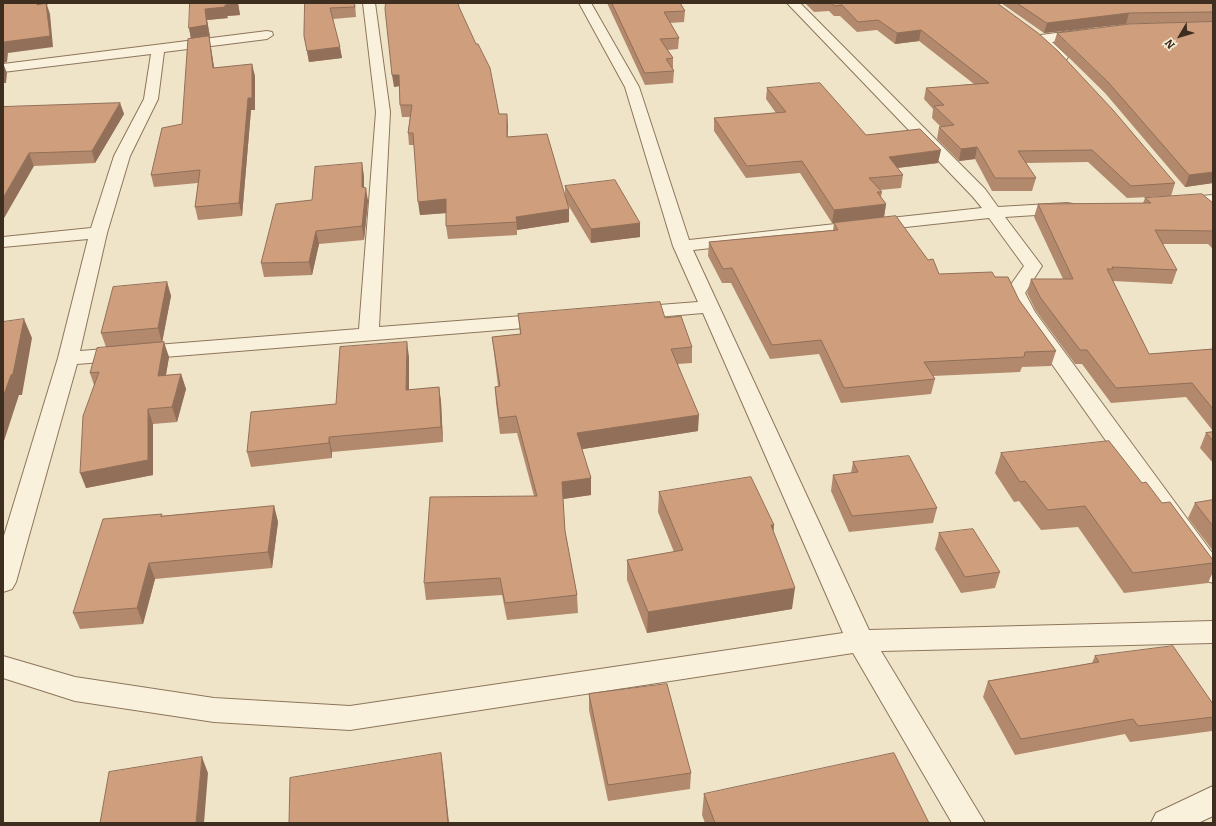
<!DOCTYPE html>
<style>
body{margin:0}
#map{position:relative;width:1216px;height:826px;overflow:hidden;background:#f0e4c8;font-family:Bitter,serif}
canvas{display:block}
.frame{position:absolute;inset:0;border:4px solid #3d2e20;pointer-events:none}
.north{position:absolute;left:1160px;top:16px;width:40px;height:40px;-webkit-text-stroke:3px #f7eed8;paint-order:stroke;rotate:232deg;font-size:11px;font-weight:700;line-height:16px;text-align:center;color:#3d2e20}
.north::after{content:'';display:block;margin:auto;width:14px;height:18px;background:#3d2e20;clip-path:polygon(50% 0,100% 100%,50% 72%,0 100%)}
</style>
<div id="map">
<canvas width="1216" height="826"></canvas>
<div class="frame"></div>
<div class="north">N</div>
</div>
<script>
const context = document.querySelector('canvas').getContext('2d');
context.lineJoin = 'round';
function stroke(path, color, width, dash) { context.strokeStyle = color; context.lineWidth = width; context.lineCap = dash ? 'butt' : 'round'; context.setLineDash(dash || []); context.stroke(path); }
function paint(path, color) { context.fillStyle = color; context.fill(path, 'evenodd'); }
const street = new Path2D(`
 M363 3H375L390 112 379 327 549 314 556 316 559 320 556 324 549 326 77 364 16 582 12 589 3 592V539L58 358 88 239 3 247V237L91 228 114 156 144 99 151 54 3 72V64L267 31 272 32 273 35 267 39 164 52 158 99 130 156 107 233 80 351 359 329 376 112Z
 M579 3H591L639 87 689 240 982 208 973 197 787 3H800L985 189 998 207 1067 203 1073 204 1076 208 1073 212 1067 213 1005 217 1042 266 1025 293 1035 312 1213 554V583L1204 580 1016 313 1005 293 1024 266 989 218 693 250 869 630 1213 621V643L881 651 985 823H952L853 653 350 730 214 722 75 701 3 678V656L75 677 214 698 350 706 843 633 703 313 633 319 626 317 623 313 626 309 633 307 698 302 673 246 625 87Z
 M1086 29 1091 30 1092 33 1091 36 1052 42 1068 57 1066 60H1056L1034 39 1041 35Z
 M1213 195V205L1179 207 1173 206 1171 202 1173 198Z
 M1213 786V816L1198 823H1151L1156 813Z`);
stroke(street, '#8d765c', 2);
paint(street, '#faf1dc');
paint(new Path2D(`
 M238 3 240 15 227 16 228 18 207 20 210 37H209L211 48 214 68 255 76V110H251L242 216 198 220 195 207 198 183 154 187 151 175 182 124 191 38 189 28Z
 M305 3H355L356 17 333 19 342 58 309 62 304 36Z
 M607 3H680L685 11 684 22 670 23 679 38 678 49 668 50 673 58V69L674 71 673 83 645 85Z
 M805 3H997L1175 183 1171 196 1127 198 1088 162 1026 163 1036 178 1032 191H992L975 159 959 161 937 139 939 127H941L932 118 933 109 924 99 926 88 974 84 919 41 895 44 877 30 857 32 840 16H834L829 11 814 12Z
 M1001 3H1213V22L1126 24 1044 33Z
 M459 7 499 114 508 126 507 137 565 196V186L640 223V237L591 243 567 203 569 209V222L517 230V235L448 239 446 226V213L420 215 414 145H409L408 133 410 117H402L400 105 399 86 394 87Z
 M1057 33 1213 183 1185 187 1105 93 1054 43Z
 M767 88 866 135 938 163 898 168 903 175 901 188 880 190 882 192 881 197 886 204 884 217 832 223 800 173 746 178 714 131V118L776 113 766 99Z
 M120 103 124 114 95 163 34 166 3 107Z
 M364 176V188L368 201 364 240 319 244 312 275 264 277 261 263 312 200Z
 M1145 198 1213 203V249L1208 244H1163L1177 270 1172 284 1113 281 1149 354 1213 349V431L1186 397 1111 403 1082 364H1075L1036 311 1027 293 1031 279H1063L1034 217 1038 204 1143 203Z
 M834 223 928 260 939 274 995 277 1019 300 1056 351 1051 366 1022 367 1020 372 933 376 935 379 931 394 841 403 819 354 770 359 731 283H722L708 256 709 242 833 230Z
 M167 282 171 296 162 342 169 357 166 375 181 374 186 389 177 422 153 424V475L86 488 94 385 90 373 106 347 101 333Z
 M518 314 665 318 692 347V363L678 364 698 431 582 449 591 495 563 499 565 531 577 595 578 613 507 620 502 595 426 600 424 583 534 496 517 433 500 434 496 403 495 387 498 386 494 353 492 337 520 334Z
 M409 357V390L439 387 441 402 443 442 332 452V458L251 467 247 452 336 404Z
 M1213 432V463L1200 448 1206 433Z
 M1001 453 1142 483 1162 503 1213 560V572L1208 583 1124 593 1078 527 1041 530 1019 501 1014 502 995 473Z
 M853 462 937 508 933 523 849 532 831 491 833 475 851 473Z
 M659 492 774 525 773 532 792 609 647 633 627 580V560L674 552 658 512Z
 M1213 500V551L1188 518 1195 503Z
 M274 506 278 522 272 568 155 579 143 624 80 629 73 613 162 514V516Z
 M939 533 1000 572 995 588 961 593 935 549Z
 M1095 656 1213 704V730L1212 731 1130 742 1125 734 1015 755 983 697 988 681 1092 663Z
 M589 694 691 773 690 789 608 801 589 710Z
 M704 794 929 823H705L702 815Z`), '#b2896c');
paint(new Path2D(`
 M38 3H49L47 5 50 14 53 47 8 53 7 62 3 63 7 73 6 83H3V51L4 42Z
 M238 3 240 15 227 16 228 18 207 20 210 37H209L211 48 216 79 191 39 189 28 205 9 225 5Z
 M1129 13 1126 24 1044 33 1047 23Z
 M921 30 919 41 895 44 897 33Z
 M340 47 342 58 309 62 307 51Z
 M252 64 255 76V110H251L242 216 239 203 248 98Z
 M392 75H399L400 86 394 87Z
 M120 103 124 114 95 163 92 151Z
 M507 114 508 126 507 149Z
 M977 147 975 159 959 161 961 149Z
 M941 150 938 163 887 169 889 157Z
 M29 153 34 166 3 220V198Z
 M362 163 364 176V200L362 187Z
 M1213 172V183L1185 187 1189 175Z
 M366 188 368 201 364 240 362 226Z
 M446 199 447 213 420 215 418 202Z
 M886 204 884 217 832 223 834 210Z
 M569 209V222L517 230 516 217Z
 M640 223V237L591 243V229Z
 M316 231 319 244 312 275 309 262Z
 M167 282 171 296 162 343 158 328Z
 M24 319 32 338 22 395H19L3 444V397Z
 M164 342 169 357 163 391 158 376Z
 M407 342 409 357V405L406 390Z
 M181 374 186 389 177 422 172 407Z
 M439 387 441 402 443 442 441 427Z
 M148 409 153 424V475L86 488 80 473Z
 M699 415 698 431 577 450V433Z
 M329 437 332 452V458L329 443Z
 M591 478V495L563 499 562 482Z
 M274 506 278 522 272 568 268 552Z
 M771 525H774L772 545Z
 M149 563 155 579 143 624 137 608Z
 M795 588 792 609 647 633 648 612Z
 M441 753 444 776 449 823H448Z
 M202 757 208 773 204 823H196Z`), '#916f58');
const building = new Path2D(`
 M3 3H38L37 5 46 3 50 36 4 42V51H3Z
 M190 3H238L225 5V7L205 9 207 25 189 28Z
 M305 3H354L355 7 330 8 340 47 307 51 304 36Z
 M386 3H458L459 7 476 44H478L490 68 499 114H507V137L547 134 569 209 516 217 517 222 446 226V199L418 202 413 133H408L412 105H400L399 75H392L385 9Z
 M612 3H680L685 11 664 12 679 38 660 39 673 58 666 59 674 71 645 73Z
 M832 3H997L1038 33 1058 51 1113 110 1175 183 1131 186 1092 150 1018 151 1036 178H995L977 147 961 149 939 127 954 125 934 106 944 105 926 88 989 83 921 30 897 33 878 20 858 22 842 5 835 6Z
 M1017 3H1213V12L1129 13 1047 23Z
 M1213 22V172L1189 175 1108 82 1057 33 1129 24Z
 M209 36 213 68 252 64V98H248L239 203 195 207 200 170 151 175 162 128 182 124 188 39Z
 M820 83 866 135 920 129 941 150 889 157 903 175 869 178 882 192H877L886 204 834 210 802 161 747 166 714 118 786 112 767 88Z
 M120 103 92 151 29 153 3 198V107Z
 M362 163V187L366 188 362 226 316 231 309 262 261 263 276 204 312 200 315 167Z
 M615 180 640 223 591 229 565 186Z
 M1202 194 1213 203V231L1155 230 1177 270 1112 267 1113 269H1107L1149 354 1213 349V409L1192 383 1116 388 1087 350H1080L1040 297 1031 279H1073L1038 204 1151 203 1145 198Z
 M896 216 928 260 933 259 939 274 992 272 995 277H1008L1019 300 1056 351 1025 352 1024 357 924 362 935 379 844 388 821 340 772 345 732 268 723 269 709 242 838 230 834 223Z
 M167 282 158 328 101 333 113 287Z
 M660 302 665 318 681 316 692 347 671 349 699 415 577 433 591 478 562 482 565 531 577 595 505 603 500 578 424 583 430 497 537 496 516 416 499 418 495 387 500 386 492 337 521 334 518 314Z
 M24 319 13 374 11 375 3 397V322Z
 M164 342 158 376 181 374 172 407 148 409V460L80 473 83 416 99 372 90 373 97 348Z
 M407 342 406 390 439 387 441 427 329 437V443L247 452 251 412 336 404 340 347Z
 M1213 432V441L1206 433Z
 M1109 441 1142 483 1146 482 1162 503 1170 502 1213 560V563L1133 573 1085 506 1048 510 1025 481 1020 482 1001 453Z
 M909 456 937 508 852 516 833 475 858 472 853 462Z
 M751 477 774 525H771L795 588 648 612 627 560 683 550 659 492Z
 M1213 500V526L1195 503Z
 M274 506 268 552 149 563 137 608 73 613 103 519 162 514 161 516Z
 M973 529 1000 572 965 577 939 533Z
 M1173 646 1213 704V717L1138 726 1133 719 1021 739 988 681 1099 662 1095 656Z
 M667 684 691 773 608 785 589 694Z
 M441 753 448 823H289L290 778Z
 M894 753 929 823H715L704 794Z
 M202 757 196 823H100L109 772Z`);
paint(building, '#cf9f7d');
stroke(building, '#916f58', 1);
</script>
